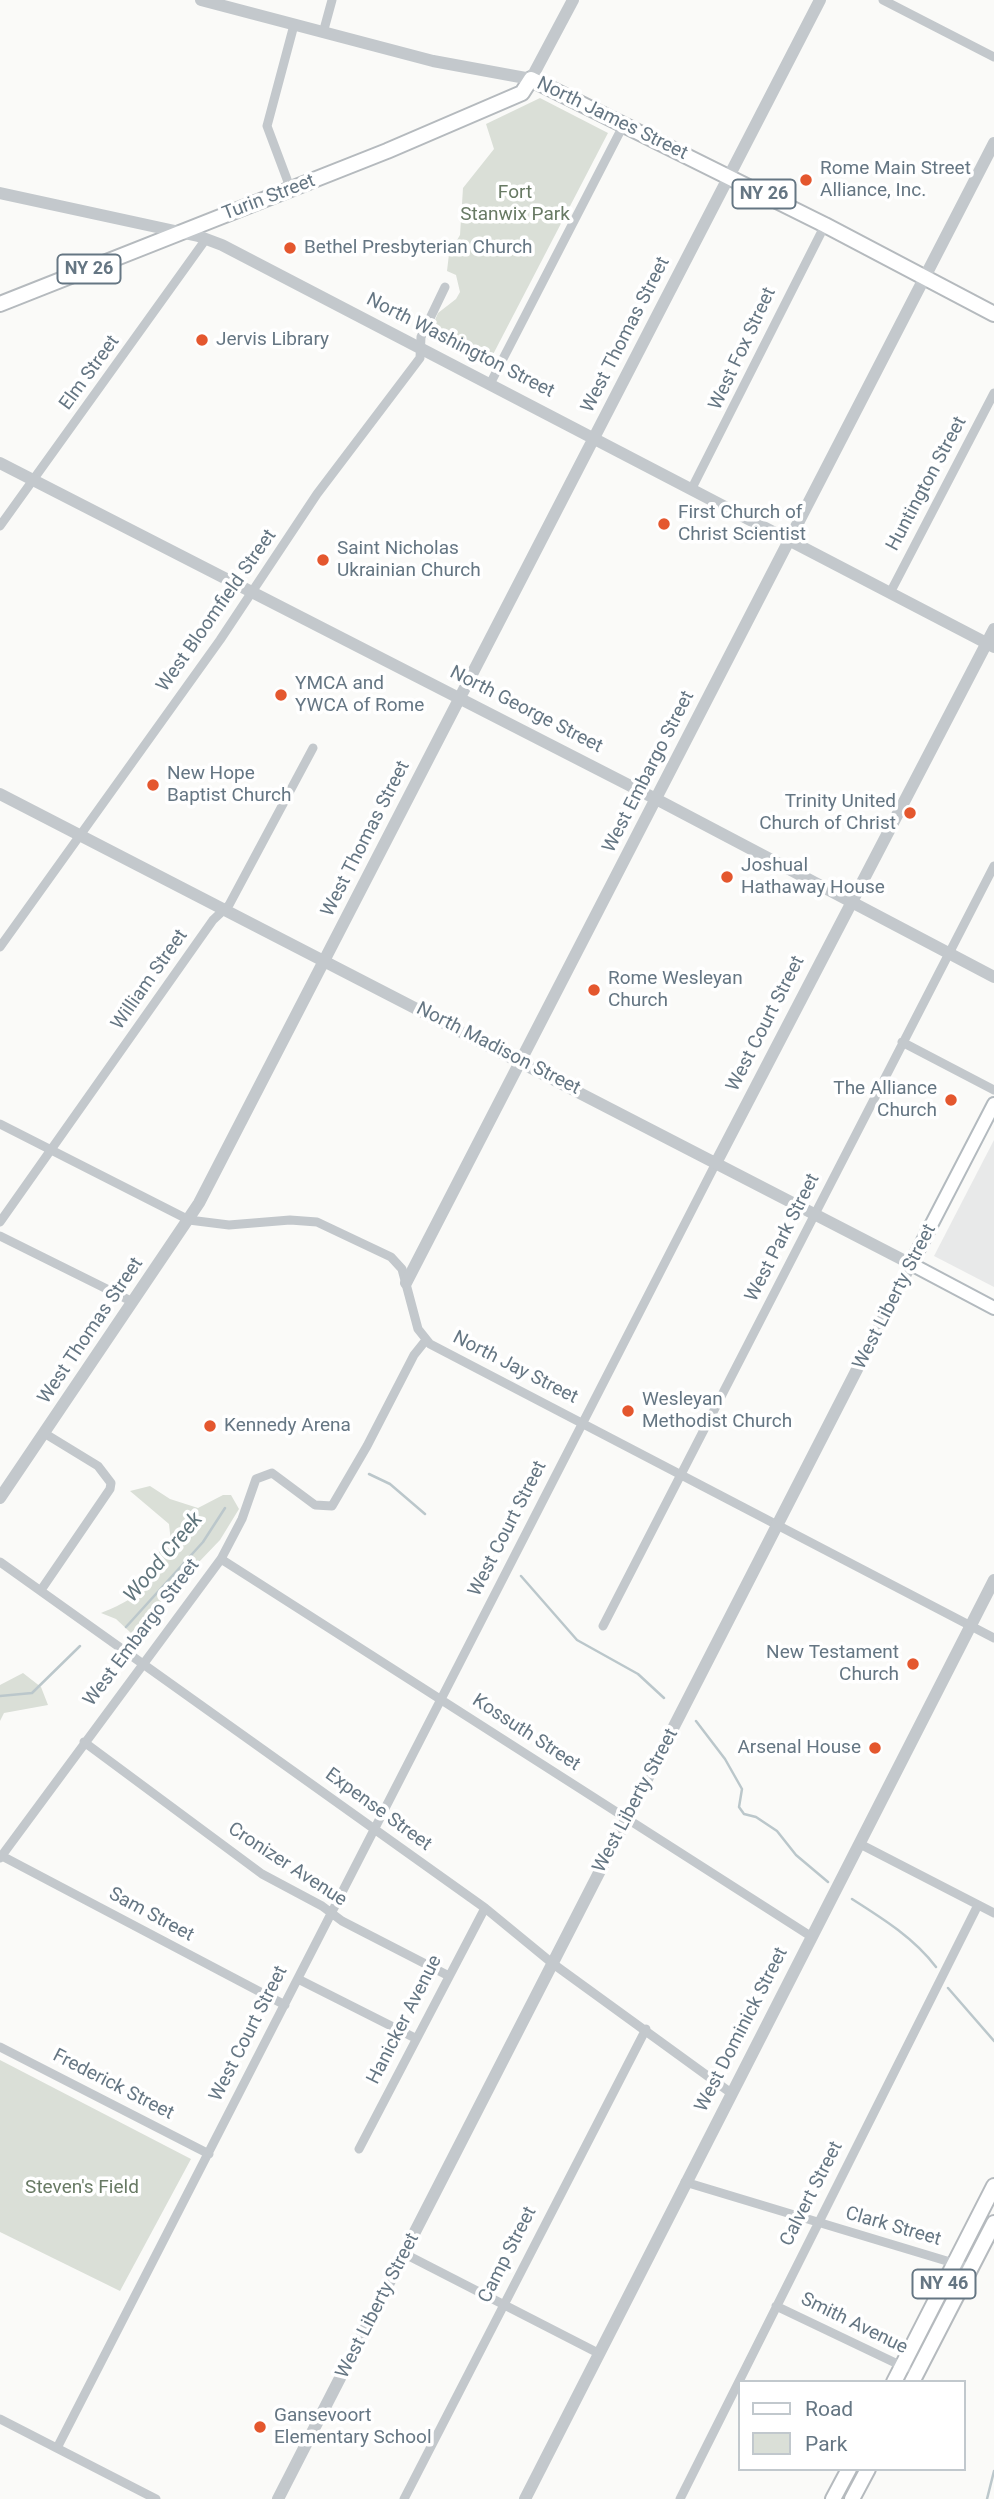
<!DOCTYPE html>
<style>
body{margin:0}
#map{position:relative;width:994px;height:2499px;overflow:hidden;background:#fafaf8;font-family:Roboto,sans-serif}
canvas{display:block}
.legend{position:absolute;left:738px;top:2380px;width:228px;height:91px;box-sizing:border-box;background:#fff;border:2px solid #c1c8cd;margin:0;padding:9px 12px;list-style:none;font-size:21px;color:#657683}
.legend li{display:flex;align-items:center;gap:14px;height:35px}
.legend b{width:35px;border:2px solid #c1c8cd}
</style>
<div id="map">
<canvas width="994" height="2499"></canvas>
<ul class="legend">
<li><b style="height:9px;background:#fff"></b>Road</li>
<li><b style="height:19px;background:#dadfd7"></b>Park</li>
</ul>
</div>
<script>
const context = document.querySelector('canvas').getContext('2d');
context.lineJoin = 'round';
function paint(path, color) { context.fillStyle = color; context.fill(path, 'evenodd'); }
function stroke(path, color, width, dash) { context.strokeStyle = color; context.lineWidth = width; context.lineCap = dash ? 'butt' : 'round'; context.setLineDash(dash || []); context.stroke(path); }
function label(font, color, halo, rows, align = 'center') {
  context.font = font + ' Roboto,sans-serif'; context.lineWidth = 7; context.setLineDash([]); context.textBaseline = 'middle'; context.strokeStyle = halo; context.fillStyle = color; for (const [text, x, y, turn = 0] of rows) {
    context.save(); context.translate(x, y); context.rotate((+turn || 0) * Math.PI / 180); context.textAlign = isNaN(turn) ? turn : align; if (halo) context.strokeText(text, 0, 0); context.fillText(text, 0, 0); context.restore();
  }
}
paint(new Path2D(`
 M994 1140V1287L934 1256Z`), '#e8e9e9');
paint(new Path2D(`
 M540 98 608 133 487 366 427 338 438 313 456 299 460 292 456 275 447 271 449 254 460 235 463 188 494 149 486 124Z
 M150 1486 170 1499 198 1508 223 1495H231L239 1509 220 1540 131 1633 116 1619 101 1613C116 1607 139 1597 146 1582 154 1567 154 1550 171 1542L169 1524 130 1491Z
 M23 1673 41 1687 48 1705 4 1713 0 1721V1685Z
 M0 2060 191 2159 120 2291 0 2232Z`), '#dadfd7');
stroke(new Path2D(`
 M369 1474 390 1484 425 1514
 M492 1557 498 1560
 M521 1576 577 1640 638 1674 664 1698
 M126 1627 203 1542 225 1508
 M0 1696 32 1693 80 1646
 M696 1721 725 1759 742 1789 739 1807 744 1814 756 1817 777 1831 796 1855 828 1882
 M852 1899C882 1918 914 1938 936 1967
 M948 1988 994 2041
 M987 2499 994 2471`), '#bbc7cb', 2.5);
const secondary = new Path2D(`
 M994 1104 911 1264 994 1308`);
const primary = new Path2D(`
 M0 304 387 151 522 93 531 79 825 225 994 314
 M894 2382 994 2186
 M912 2382 994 2223
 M833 2499 849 2469
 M852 2499 868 2469`);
stroke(secondary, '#b3babf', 16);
stroke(primary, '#b5babe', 18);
stroke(new Path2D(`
 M883 0 994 57
 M323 33 332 0
 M291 190 267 126 294 25
 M490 384 624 124
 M692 488 825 225
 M0 526 206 239
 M891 591 994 393
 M0 947 220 640 317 494 420 358 421 337 445 287
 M902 1042 994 1090
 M0 1124 189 1220 229 1225 290 1220 317 1222 391 1257 402 1269 418 1329 430 1344 994 1638
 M0 1222 213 920 229 905 313 748
 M0 1236 133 1302
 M221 1559 812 1937
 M0 1562 485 1908 552 1963 731 2093
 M41 1590 110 1489 111 1483 98 1466 44 1433
 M603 1626 994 866
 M84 1742 262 1874 322 1906 342 1921 447 1975
 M860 1844 994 1913
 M0 1855 285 2005
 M0 1858 221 1559 242 1519 256 1479 272 1473 315 1505 332 1506 367 1446 414 1355 426 1340
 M298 1979 415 2038
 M0 2047 209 2154
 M359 2149 485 1908
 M685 2182 970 2268
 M405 2254 600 2354
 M776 2306 906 2368
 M0 2419 156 2499
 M57 2448 716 1163
 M404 2499 646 2029
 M680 2499 978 1905`), '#c3c8cc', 9);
stroke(new Path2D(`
 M201 0 433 61 531 79 573 0
 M0 193 198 236 222 245 994 647
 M0 463 656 799 994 977
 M0 794 911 1264 278 2499
 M716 1163 994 629
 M406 1283 994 143
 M0 1498 199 1203 820 0
 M525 2499 994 1580`), '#c3c8cc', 12);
stroke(secondary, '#fff', 12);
stroke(primary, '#fff', 14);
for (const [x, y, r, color] of [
 [806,180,7,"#e4572e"],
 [290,248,7,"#e4572e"],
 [202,340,7,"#e4572e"],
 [664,524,7,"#e4572e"],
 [323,560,7,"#e4572e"],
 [281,695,7,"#e4572e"],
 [153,785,7,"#e4572e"],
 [910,813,7,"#e4572e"],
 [727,877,7,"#e4572e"],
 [594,990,7,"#e4572e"],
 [951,1100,7,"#e4572e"],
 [628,1411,7,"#e4572e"],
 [210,1426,7,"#e4572e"],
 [913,1664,7,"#e4572e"],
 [875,1748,7,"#e4572e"],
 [260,2427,7,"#e4572e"]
]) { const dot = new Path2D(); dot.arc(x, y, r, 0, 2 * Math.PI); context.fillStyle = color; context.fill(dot); stroke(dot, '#fff', 2.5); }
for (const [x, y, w] of [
 [764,194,63],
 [89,269,63],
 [944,2284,63]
]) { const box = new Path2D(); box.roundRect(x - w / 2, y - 14.5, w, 29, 5); context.fillStyle = '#fff'; context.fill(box); stroke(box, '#657683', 2); }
label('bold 18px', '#657683', null, [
 ["NY 26",764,194],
 ["NY 26",89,269],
 ["NY 46",944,2284]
]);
label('19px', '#657683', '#fff', [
 ["North James Street",612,119,26],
 ["Turin Street",269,198,-21],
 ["West Thomas Street",626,335,-63],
 ["North Washington Street",460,346,27],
 ["West Fox Street",743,349,-65],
 ["Elm Street",90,373,-54],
 ["Huntington Street",927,484,-62],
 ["West Bloomfield Street",217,611,-55],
 ["North George Street",526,710,27],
 ["West Embargo Street",649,772,-63],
 ["West Thomas Street",366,839,-63],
 ["William Street",150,980,-55],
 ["West Court Street",766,1024,-63],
 ["North Madison Street",498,1049,27],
 ["West Park Street",783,1238,-63],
 ["West Liberty Street",895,1297,-63],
 ["West Thomas Street",91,1331,-56],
 ["North Jay Street",515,1368,27],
 ["West Court Street",508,1529,-63],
 ["West Embargo Street",142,1633,-53],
 ["Kossuth Street",526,1733,33],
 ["West Liberty Street",636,1801,-62],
 ["Expense Street",378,1810,36],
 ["Cronizer Avenue",287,1865,33],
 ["Sam Street",151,1915,28],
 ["Hanicker Avenue",405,2020,-63],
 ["West Dominick Street",742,2030,-63],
 ["West Court Street",249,2034,-63],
 ["Frederick Street",113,2085,27],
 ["Calvert Street",812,2194,-63],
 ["Clark Street",893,2227,16],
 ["Camp Street",508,2255,-63],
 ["West Liberty Street",378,2306,-63],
 ["Smith Avenue",854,2324,26]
]);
label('19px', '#657683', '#fff', [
 ["Rome Main Street",820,169],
 ["Alliance, Inc.",820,191],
 ["Bethel Presbyterian Church",304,248],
 ["Jervis Library",216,340],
 ["First Church of",678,513],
 ["Christ Scientist",678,535],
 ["Saint Nicholas",337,549],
 ["Ukrainian Church",337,571],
 ["YMCA and",295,684],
 ["YWCA of Rome",295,706],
 ["New Hope",167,774],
 ["Baptist Church",167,796],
 ["Trinity United",896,802,"right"],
 ["Church of Christ",896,824,"right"],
 ["Joshual",741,866],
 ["Hathaway House",741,888],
 ["Rome Wesleyan",608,979],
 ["Church",608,1001],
 ["The Alliance",937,1089,"right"],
 ["Church",937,1111,"right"],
 ["Wesleyan",642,1400],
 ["Methodist Church",642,1422],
 ["Kennedy Arena",224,1426],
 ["New Testament",899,1653,"right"],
 ["Church",899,1675,"right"],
 ["Arsenal House",861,1748,"right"],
 ["Gansevoort",274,2416],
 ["Elementary School",274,2438]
], 'left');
label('19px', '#687a64', '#fff', [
 ["Fort",515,193],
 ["Stanwix Park",515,215],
 ["Steven's Field",82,2188]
]);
label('italic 21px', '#60757c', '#fff', [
 ["Wood Creek",164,1558,-50]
]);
</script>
